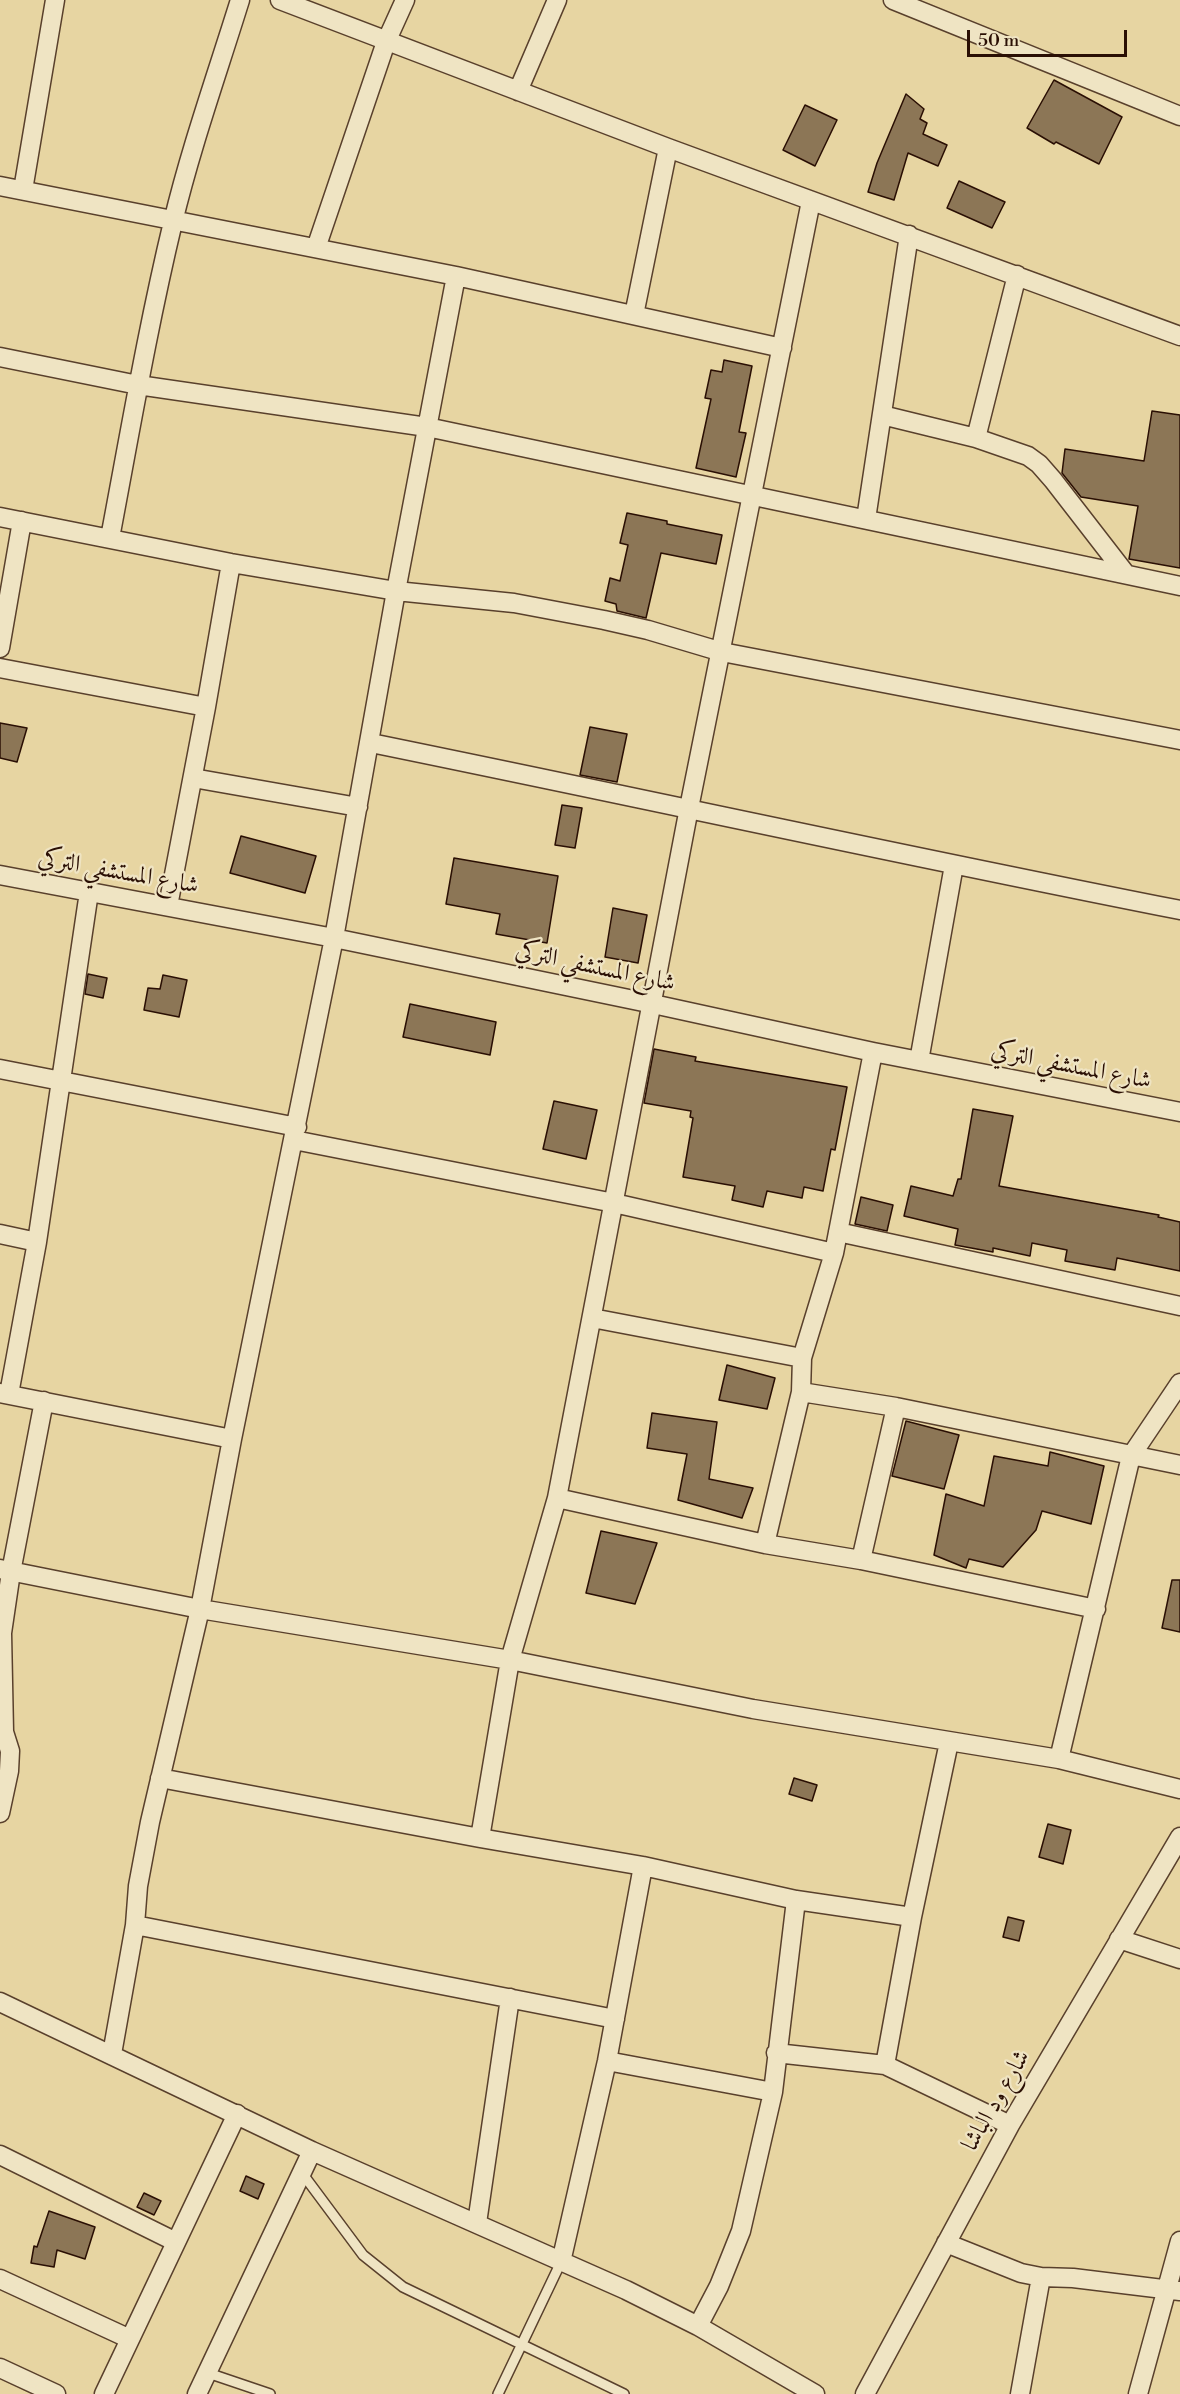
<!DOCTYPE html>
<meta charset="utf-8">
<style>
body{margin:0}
#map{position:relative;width:1180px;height:2394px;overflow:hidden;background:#e7d5a2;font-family:"Libre Bodoni",serif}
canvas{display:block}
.scale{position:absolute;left:967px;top:30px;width:160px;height:27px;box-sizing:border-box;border:3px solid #2a0f04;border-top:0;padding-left:8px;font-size:18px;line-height:21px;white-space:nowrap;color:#2a0f04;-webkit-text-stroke:4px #efe4c3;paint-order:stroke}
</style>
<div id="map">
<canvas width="1180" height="2394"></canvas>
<div class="scale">50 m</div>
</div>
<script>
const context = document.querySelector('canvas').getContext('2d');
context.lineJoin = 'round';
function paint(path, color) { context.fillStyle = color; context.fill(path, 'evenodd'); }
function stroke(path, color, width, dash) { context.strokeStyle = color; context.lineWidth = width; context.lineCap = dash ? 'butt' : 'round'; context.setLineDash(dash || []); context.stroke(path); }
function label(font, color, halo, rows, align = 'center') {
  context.font = font + ' "Libre Bodoni",Amiri,serif'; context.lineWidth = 4.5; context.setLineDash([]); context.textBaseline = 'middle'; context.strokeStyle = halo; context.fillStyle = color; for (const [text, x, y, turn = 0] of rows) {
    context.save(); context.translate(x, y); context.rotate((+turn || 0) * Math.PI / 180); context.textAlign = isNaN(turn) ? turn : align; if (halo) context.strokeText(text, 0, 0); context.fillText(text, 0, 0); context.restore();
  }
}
const building = new Path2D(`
 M1054 80 1122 117 1099 164 1056 142 1054 144 1027 128Z
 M906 94 924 109 920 119 927 123 923 134 947 145 938 166 908 153 894 200 868 192 877 163Z
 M805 105 837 120 815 166 783 150Z
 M959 181 1005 202 992 228 947 208Z
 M724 360 752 366 739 432 746 433 736 477 696 468 711 399 705 398 711 370 722 372Z
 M1152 411 1180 415V568L1129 559 1138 506 1081 497 1062 473 1065 449 1144 461Z
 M627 513 667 521V524L722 535 716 564 661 553 646 618 617 611 616 604 605 601 610 578 620 581 628 545 620 543Z
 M0 723 27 728 17 762 0 758Z
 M590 727 627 734 617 782 580 775Z
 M562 805 582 808 575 848 555 845Z
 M241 836 316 856 305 893 230 873Z
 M454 858 558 876 547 943 496 934 500 914 446 904Z
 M613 908 647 915 638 963 605 957Z
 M88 974 107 978 103 998 85 994Z
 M163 975 187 980 179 1017 144 1010 148 988 160 989Z
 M410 1004 496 1022 490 1055 403 1037Z
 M654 1049 696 1057 695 1061 847 1087 835 1150 831 1149 823 1191 804 1187 802 1198 767 1191 763 1207 732 1200 735 1186 683 1177 693 1118 690 1117 691 1111 644 1103Z
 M554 1101 597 1110 586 1159 543 1149Z
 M973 1109 1013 1116 999 1186 1159 1215 1158 1217 1180 1222V1271L1117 1258 1115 1270 1065 1261 1067 1250 1032 1243 1030 1256 993 1248V1252L955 1245 958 1229 904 1216 911 1186 953 1196 958 1179H961Z
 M861 1197 893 1205 887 1231 855 1224Z
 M727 1365 775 1378 767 1409 719 1400Z
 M652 1413 717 1422 709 1479 753 1488 742 1518 678 1500 687 1454 647 1448Z
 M906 1421 959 1435 944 1489 892 1476Z
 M1050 1452 1104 1466 1091 1524 1042 1511 1036 1530 1003 1567 969 1559 966 1568 934 1555 946 1494 984 1506 994 1456 1048 1466Z
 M601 1531 657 1543 635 1604 586 1593Z
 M1172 1580H1180V1632L1162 1628Z
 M794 1778 817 1785 812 1801 789 1794Z
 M1048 1824 1071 1830 1063 1864 1039 1857Z
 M1008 1917 1024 1921 1019 1941 1003 1937Z
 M246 2176 264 2184 258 2199 240 2191Z
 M144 2193 161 2201 154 2215 137 2207Z
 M49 2211 95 2227 85 2259 57 2250 54 2267 31 2263 34 2246 37 2247Z`);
paint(building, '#8c7656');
stroke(building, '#2a0f04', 1.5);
const service = new Path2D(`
 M302 2173 363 2255 403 2287 624 2394
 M208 2373 270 2394
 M498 2394 561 2262`);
const minor = new Path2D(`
 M280 0 668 148 1180 336
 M893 0 1180 116
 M518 91 557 0
 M0 186 456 276 782 348
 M23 190 55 0
 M316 248 386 42 405 0
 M634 315 668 148
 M0 357 138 385 427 427 1180 586
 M882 415 976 438 1028 456 1039 464 1053 480 1125 573
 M976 438 1017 275
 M0 517 231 563 396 591 514 603 604 620 648 630 722 652 1180 740
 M866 519 909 235
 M110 538C130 432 148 326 173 222 191 147 217 74 240 0
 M0 648 22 521
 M0 668 206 707 231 563
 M371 743C641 798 910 857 1180 910
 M193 778 358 807
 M0 875 334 938 653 1004 873 1052 1180 1112
 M168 906 206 707
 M919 1061 954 865
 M0 1069 297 1127
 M294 1140 614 1203 834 1253
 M838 1232 1180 1306
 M0 1234 37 1242
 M592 1318 802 1358
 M801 1392 896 1407 1180 1465
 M0 1393 232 1439
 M9 1394 37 1242 89 892
 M557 1498 765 1544 861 1560 1096 1609
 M765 1544 801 1392 802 1358 834 1253 873 1052
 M861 1560 896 1407
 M0 1569 200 1609 510 1660 753 1709 1059 1759 1180 1789
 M1059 1759 1131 1456 1180 1383
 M160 1778 480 1838 643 1866 796 1900 912 1917
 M0 1813 9 1771 10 1751 4 1732 2 1633 11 1572 44 1401
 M480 1838 510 1660 557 1498 689 808 811 201
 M135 1925 615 2019
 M1119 1939 1180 1959
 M0 2002 312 2151 626 2290 698 2326 815 2394
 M776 2053 885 2065 1010 2125
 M112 2054 135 1925 138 1886 150 1822 200 1609 232 1439 334 938 396 591 456 276
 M607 2061 773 2092
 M885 2065 912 1917 949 1742
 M0 2155 176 2242
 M477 2223 510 1998
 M946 2243 1021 2273 1041 2277 1073 2278 1180 2291
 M561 2262 607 2061 643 1866
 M0 2279 130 2339
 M698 2326 719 2286 741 2231 773 2092 796 1900
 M0 2368 56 2394
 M104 2394 237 2114
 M197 2394 312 2151
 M865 2394 1010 2125 1180 1837
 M1020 2394 1041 2277
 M1138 2394 1180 2241`);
stroke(service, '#59402c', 12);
stroke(minor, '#59402c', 21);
stroke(service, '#efe4c3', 9);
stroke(minor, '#efe4c3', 18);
label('24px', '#2a0f04', '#efe4c3', [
 ["شارع المستشفي التركي",118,873,10],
 ["شارع المستشفي التركي",595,968,12],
 ["شارع المستشفي التركي",1071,1067,11],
 ["شارع ود الباشا",997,2101,-60]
]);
</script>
